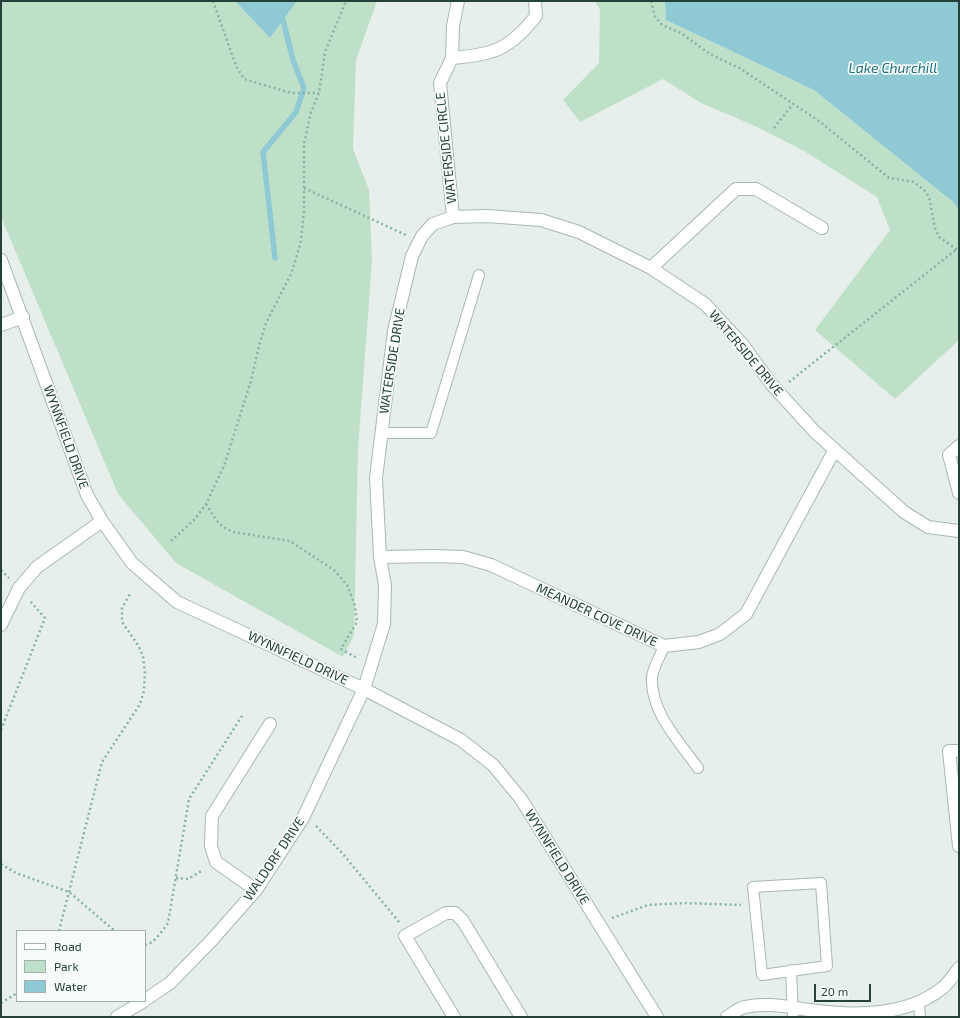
<!DOCTYPE html>
<style>
body{margin:0}
#map{position:relative;width:960px;height:1018px;overflow:hidden;background:#e6efeb;font-family:"Exo 2",sans-serif}
canvas{display:block}
.frame{position:absolute;inset:0;border:2px solid #24423a;pointer-events:none}
.legend{position:absolute;left:16px;top:930px;width:130px;height:72px;box-sizing:border-box;background:#f7fbf9;border:1px solid #a3b1ad;margin:0;padding:5px 7px;list-style:none;font-size:12px;color:#24423a}
.legend li{display:flex;align-items:center;gap:8px;height:20px}
.legend b{width:20px;border:1px solid #a3b1ad}
.scale{position:absolute;left:814px;top:984px;width:57px;height:18px;box-sizing:border-box;border:2px solid #24423a;border-top:0;padding-left:5px;font-size:12px;line-height:14px;white-space:nowrap;color:#24423a;-webkit-text-stroke:3px #f7fbf9;paint-order:stroke}
</style>
<div id="map">
<canvas width="960" height="1018"></canvas>
<div class="frame"></div>
<ul class="legend">
<li><b style="height:5px;background:#fff"></b>Road</li>
<li><b style="height:11px;background:#bfe0c8"></b>Park</li>
<li><b style="height:11px;background:#8ec9d4"></b>Water</li>
</ul>
<div class="scale">20 m</div>
</div>
<script>
const context = document.querySelector('canvas').getContext('2d');
context.lineJoin = 'round';
function paint(path, color) { context.fillStyle = color; context.fill(path, 'evenodd'); }
function stroke(path, color, width, dash) { context.strokeStyle = color; context.lineWidth = width; context.lineCap = dash ? 'butt' : 'round'; context.setLineDash(dash || []); context.stroke(path); }
function label(font, color, halo, rows, align = 'center') {
  context.font = font + ' "Exo 2",sans-serif'; context.lineWidth = 3.5; context.setLineDash([]); context.textBaseline = 'middle'; context.strokeStyle = halo; context.fillStyle = color; for (const [text, x, y, turn = 0] of rows) {
    context.save(); context.translate(x, y); context.rotate((+turn || 0) * Math.PI / 180); context.textAlign = isNaN(turn) ? turn : align; if (halo) context.strokeText(text, 0, 0); context.fillText(text, 0, 0); context.restore();
  }
}
paint(new Path2D(`
 M1 1H235L270 38 297 1H377L356 60 353 149 369 190 372 261 358 449 354 635 343 657 176 563 118 494 1 217Z
 M595 1H665L666 20 814 90 953 202 959 210V340L895 399 815 330 890 230 877 197 804 151 755 126 701 103 663 79 580 122 563 100 599 63 600 10Z`), '#bfe0c8');
paint(new Path2D(`
 M235 1H297L270 38Z
 M665 1H959V210L953 202 814 90 666 20Z`), '#8ec9d4');
stroke(new Path2D(`
 M275 258 263 152 296 112 304 88 293 60 283 20`), '#8ec9d4', 5.5);
const service = new Path2D(`
 M382 433H431L479 275
 M664 646C661 655 653 667 652 677 650 712 679 741 698 768
 M821 883 827 966 762 975 753 887Z
 M791 970 793 1017
 M919 1004 920 1017`);
const minor = new Path2D(`
 M452 58C493 55 510 49 536 16L535 1
 M453 217 440 83 452 58 453 26 458 1
 M651 268 736 189H756L822 228
 M1 325 23 317
 M959 446 949 455 959 493
 M380 557 434 556 463 557 491 565 664 646 699 642 720 634 746 614 834 451
 M1 625 19 588 37 567 102 521
 M959 751H949L959 846
 M256 890 216 862 211 846 212 816 270 724
 M145 1000 170 983 211 941 256 890 303 818 364 689 384 624 385 585 380 557 376 478 394 331 412 256 422 236 433 224 453 217 487 216 541 220 579 232 651 268 705 304 743 345 772 385 815 432 904 512 928 527 959 531
 M117 1017 144 1001
 M454 1017 405 936 446 913H455L463 921 521 1017
 M727 1017C732 1014 739 1008 745 1007 766 1002 788 1007 809 1010 853 1016 905 1017 941 989 948 984 954 975 959 968`);
const tertiary = new Path2D(`
 M1 260 87 495 102 521 132 563 177 602 364 689 461 740 493 765 521 799 657 1017`);
stroke(service, '#a8b8b2', 12);
stroke(minor, '#a8b8b2', 14);
stroke(tertiary, '#a8b8b2', 14);
stroke(new Path2D(`
 M213 1 236 66 244 79 291 93H319
 M651 1 655 17 662 25 681 33 710 54 741 69 819 121 889 178 914 182 925 191 929 197 935 228 939 237 959 251
 M774 128 793 104
 M304 188 406 235
 M789 382 957 249
 M206 504 216 520 223 527 233 532 290 541 334 570 347 585 355 606 357 622 341 649 357 658
 M171 541 195 519 206 504 224 466 251 381 260 342 266 323 291 274 296 258 301 241 304 210V144L311 112 319 93 325 52 346 1
 M1 570 9 578
 M1 730 45 618 30 601
 M316 826 343 854 399 922
 M1 864 16 873 69 892 115 931
 M176 878 188 879 203 870
 M612 918 648 905 684 903 741 905
 M59 931 102 762 140 704 144 691 145 673 143 656 138 645 122 622V608L130 594
 M145 945C155 943 162 931 168 923L189 799 242 716
 M1 1003 17 993`), '#86b3a5', 2.5, [2, 3]);
stroke(service, '#fff', 10);
stroke(minor, '#fff', 12);
stroke(tertiary, '#fff', 12);
label('13px', '#24423a', '#f7fbf9', [
 ["WATERSIDE CIRCLE",446,148,-96],
 ["WATERSIDE DRIVE",746,353,50],
 ["WATERSIDE DRIVE",392,361,-81],
 ["WYNNFIELD DRIVE",66,437,70],
 ["MEANDER COVE DRIVE",597,615,25],
 ["WYNNFIELD DRIVE",298,658,25],
 ["WYNNFIELD DRIVE",557,857,58],
 ["WALDORF DRIVE",274,859,-56]
]);
label('italic 14px', '#1c6f80', '#f7fbf9', [
 ["Lake Churchill",893,68]
]);
</script>
